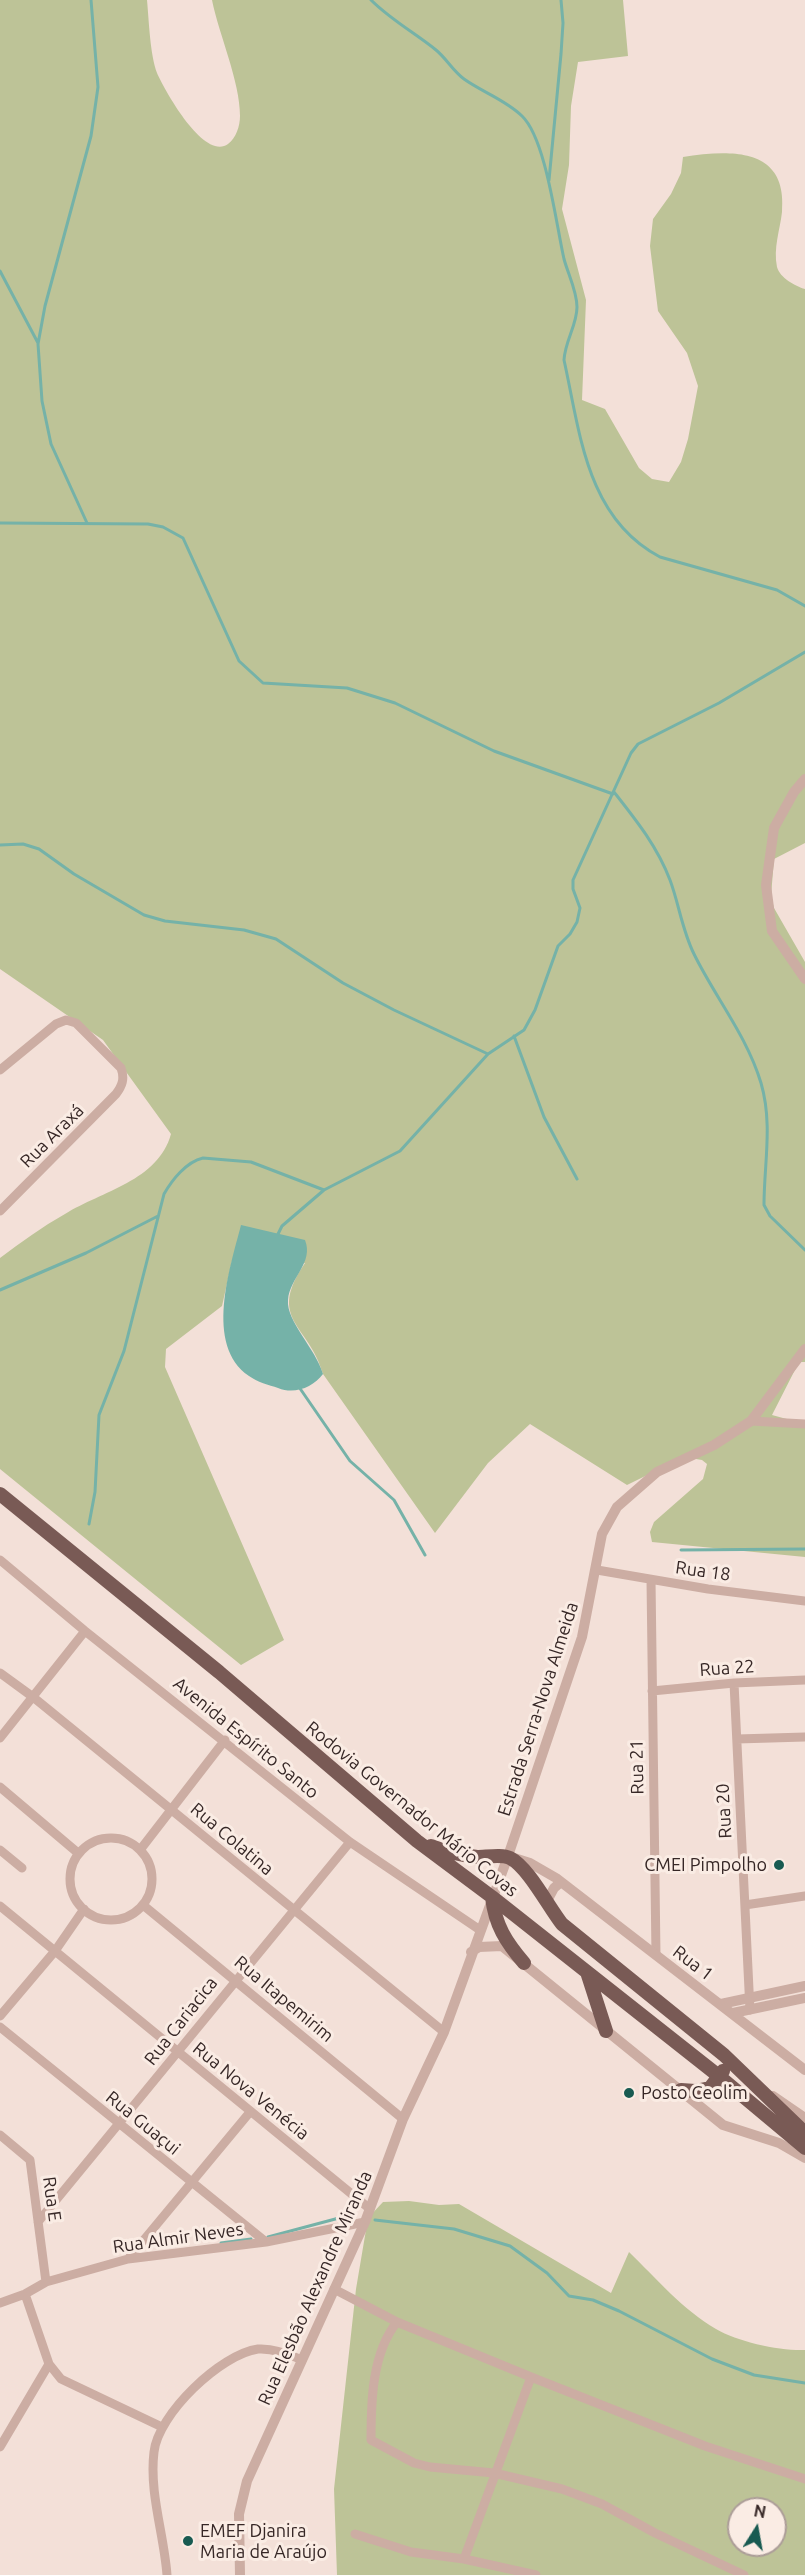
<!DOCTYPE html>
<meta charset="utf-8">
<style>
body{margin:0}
#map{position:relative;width:805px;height:2575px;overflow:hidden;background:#f3e0d8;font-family:Ubuntu,sans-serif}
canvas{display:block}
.north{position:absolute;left:727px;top:2497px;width:60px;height:60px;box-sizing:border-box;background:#faece4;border:2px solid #ac9d98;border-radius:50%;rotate:11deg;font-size:16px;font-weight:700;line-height:24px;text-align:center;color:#362726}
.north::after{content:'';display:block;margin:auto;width:21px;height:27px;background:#185a51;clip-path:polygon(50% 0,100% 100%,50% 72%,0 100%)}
</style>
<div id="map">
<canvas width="805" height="2575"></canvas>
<div class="north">N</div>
</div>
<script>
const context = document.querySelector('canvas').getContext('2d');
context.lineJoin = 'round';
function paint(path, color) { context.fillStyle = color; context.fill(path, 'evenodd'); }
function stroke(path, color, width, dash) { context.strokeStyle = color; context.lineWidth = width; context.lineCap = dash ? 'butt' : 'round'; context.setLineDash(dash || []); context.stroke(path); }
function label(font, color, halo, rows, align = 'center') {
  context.font = font + ' Ubuntu,sans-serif'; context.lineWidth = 6; context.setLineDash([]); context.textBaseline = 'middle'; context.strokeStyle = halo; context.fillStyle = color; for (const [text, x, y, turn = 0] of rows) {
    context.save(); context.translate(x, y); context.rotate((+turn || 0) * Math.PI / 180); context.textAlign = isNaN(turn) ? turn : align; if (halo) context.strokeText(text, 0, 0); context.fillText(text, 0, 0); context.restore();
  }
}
paint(new Path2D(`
 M0 0H147C149 21 150 54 157 73 165 91 204 161 228 144 236 138 240 126 240 116 240 81 219 35 212 0H623L628 56 578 62 571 106 569 165 562 209 586 300 582 400 605 409 639 468 652 479 669 482 681 462 688 439 698 386 687 353 658 311 650 246 653 219 671 194 681 173 683 157C729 150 788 146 782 212 780 230 773 248 777 267 780 278 795 286 805 289V843L774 859 771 896 774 908 805 962V1362H799L772 1415 805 1424V1557L652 1542 650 1532 654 1522 703 1479 707 1464 702 1460 684 1457 627 1485 530 1424 488 1463 435 1533 323 1374C309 1324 266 1320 305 1263L232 1261 222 1306 166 1349 165 1367 284 1640 241 1665 0 1469V1258C21 1242 42 1227 65 1214 102 1191 158 1181 171 1134L103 1040 0 969Z
 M409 2201 439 2205 459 2204 611 2293 629 2252C656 2278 683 2310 716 2329 738 2342 780 2351 805 2350V2575H337L334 2489 356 2289 368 2218 383 2202ZM739 2509H775V2545H739Z`), '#bdc397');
paint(new Path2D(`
 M241 1225 305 1240C314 1263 290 1277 288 1300 286 1321 316 1349 323 1374 313 1387 295 1395 278 1388 269 1385 257 1382 249 1376 204 1345 230 1268 241 1225Z`), '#75b2a8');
stroke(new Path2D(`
 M371 0C391 20 415 33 436 50 446 58 453 71 464 79 482 92 506 100 522 116 546 139 556 224 564 259 568 274 577 291 577 307 577 325 565 341 564 360 580 432 586 518 660 557L777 590 805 606
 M549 180 561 54 563 23 561 0
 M0 271 38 343
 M0 523 148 524 163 527 183 538 239 661 263 683 347 688 395 703 494 751 613 794
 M87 523 51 444 42 401 38 344 45 306 91 136 98 87 91 0
 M614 792C636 820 657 846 670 880 679 904 682 930 694 954 715 997 747 1036 761 1083 773 1124 764 1164 764 1205L770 1216 805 1250
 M0 845 23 844 39 849 74 874 144 915 165 921 244 930 276 939 343 983 394 1010 488 1054
 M514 1036 544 1117 577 1179
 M278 1234 282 1226 324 1190 400 1151 488 1054 524 1030 535 1010 558 946 570 934 577 922 580 908 573 889V880L631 753 638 744 719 703 805 652
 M0 1290 86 1253 158 1216
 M299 1387 350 1461 394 1500 425 1555
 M89 1524 95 1492 99 1415 124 1351 164 1194C172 1180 186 1162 203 1158L251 1162 324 1190
 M681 1550 805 1549
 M375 2220 454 2229 510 2246 547 2273 569 2296 593 2300 619 2311 712 2359 754 2375 805 2383
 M268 2237 354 2214
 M221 2243 251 2239`), '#75b2a8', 3);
stroke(new Path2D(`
 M0 1070 56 1024 66 1020 76 1023 121 1068C125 1079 122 1086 116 1094L0 1211
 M751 1421 805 1424
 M0 1560 85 1631 350 1842 480 1930
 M597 1570 708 1589 805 1601
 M651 1580 656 1955
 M0 1673 33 1697 444 2032
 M734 1683 750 2010
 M652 1691 734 1683 805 1680
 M0 1738 85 1631
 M737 1739 805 1737
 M0 1787 78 1853
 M70 1879a41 41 0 1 1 82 0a41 41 0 1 1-82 0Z
 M0 1850 22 1868
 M140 1850 225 1740
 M143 1905 403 2119
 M745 1905 805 1896
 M0 1906 370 2209
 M0 2016 55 1951 84 1909
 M0 2027 266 2242
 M0 2135 30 2160 46 2282
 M38 2222 350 1842
 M128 2259 250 2112
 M334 2289 397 2322 531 2377 705 2446 805 2479
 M25 2294 49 2364 61 2379 162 2427
 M0 2303 25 2294 46 2282 128 2259 266 2242 365 2222
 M397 2322C372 2353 371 2401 371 2440L414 2463 430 2467 494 2473 562 2489 602 2504 655 2533 744 2575
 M0 2447 49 2364
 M355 2534 411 2552 464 2559 536 2575
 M464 2559 531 2377
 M167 2575C164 2534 149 2493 154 2452 158 2414 221 2354 258 2349 273 2348 289 2354 302 2360`), '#ccada3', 9);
stroke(new Path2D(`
 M805 779 794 792 774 828 766 885 772 931 805 979
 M511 1857 530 1863 556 1878 805 2070
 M546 1903 554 1888 561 1882
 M471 1952 479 1947 502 1946 723 2125 779 2143 805 2158
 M721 2004 805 1986
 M733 2013 805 1998
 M773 2096 805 2118
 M240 2575 239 2514 247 2481 365 2222 403 2119 444 2032 508 1856 582 1637 602 1534 617 1507 657 1472 714 1445 751 1421 805 1349`), '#ccada3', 10);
stroke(new Path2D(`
 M0 1494 219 1672 417 1841 492 1897 720 2077 805 2148
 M431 1846C446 1852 461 1855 477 1857 486 1857 502 1854 510 1858 528 1867 548 1906 562 1924L724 2055 805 2133
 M492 1897C495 1925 506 1942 524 1963
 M587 1972 606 2031
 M681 2090 695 2091 710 2088 723 2071`), '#795a55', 14);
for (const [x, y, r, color] of [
 [779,1865,6,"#185a51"],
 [629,2093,6,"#185a51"],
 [188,2541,6,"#185a51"]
]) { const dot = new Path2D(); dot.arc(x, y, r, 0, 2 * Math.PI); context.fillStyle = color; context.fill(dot); stroke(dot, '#faece4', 2); }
label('18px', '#362726', '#faece4', [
 ["Rua Araxá",52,1136,-45],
 ["Rua 18",703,1571,8],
 ["Rua 22",727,1668,-4],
 ["Estrada Serra-Nova Almeida",538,1709,-72],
 ["Avenida Espírito Santo",246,1738,39],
 ["Rua 21",637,1767,-91],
 ["Rodovia Governador Mário Covas",412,1809,39],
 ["Rua 20",724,1811,-93],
 ["Rua Colatina",232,1839,40],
 ["Rua 1",693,1963,37],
 ["Rua Itapemirim",284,1999,40],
 ["Rua Cariacica",181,2021,-52],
 ["Rua Nova Venécia",251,2091,39],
 ["Rua Guaçui",143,2123,39],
 ["Rua E",52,2199,82],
 ["Rua Almir Neves",178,2238,-8],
 ["Rua Elesbão Alexandre Miranda",315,2288,-66]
]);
label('18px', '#362726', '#faece4', [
 ["CMEI Pimpolho",767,1865,"right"],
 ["Posto Ceolim",641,2093],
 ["EMEF Djanira",200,2531],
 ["Maria de Araújo",200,2552]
], 'left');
</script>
